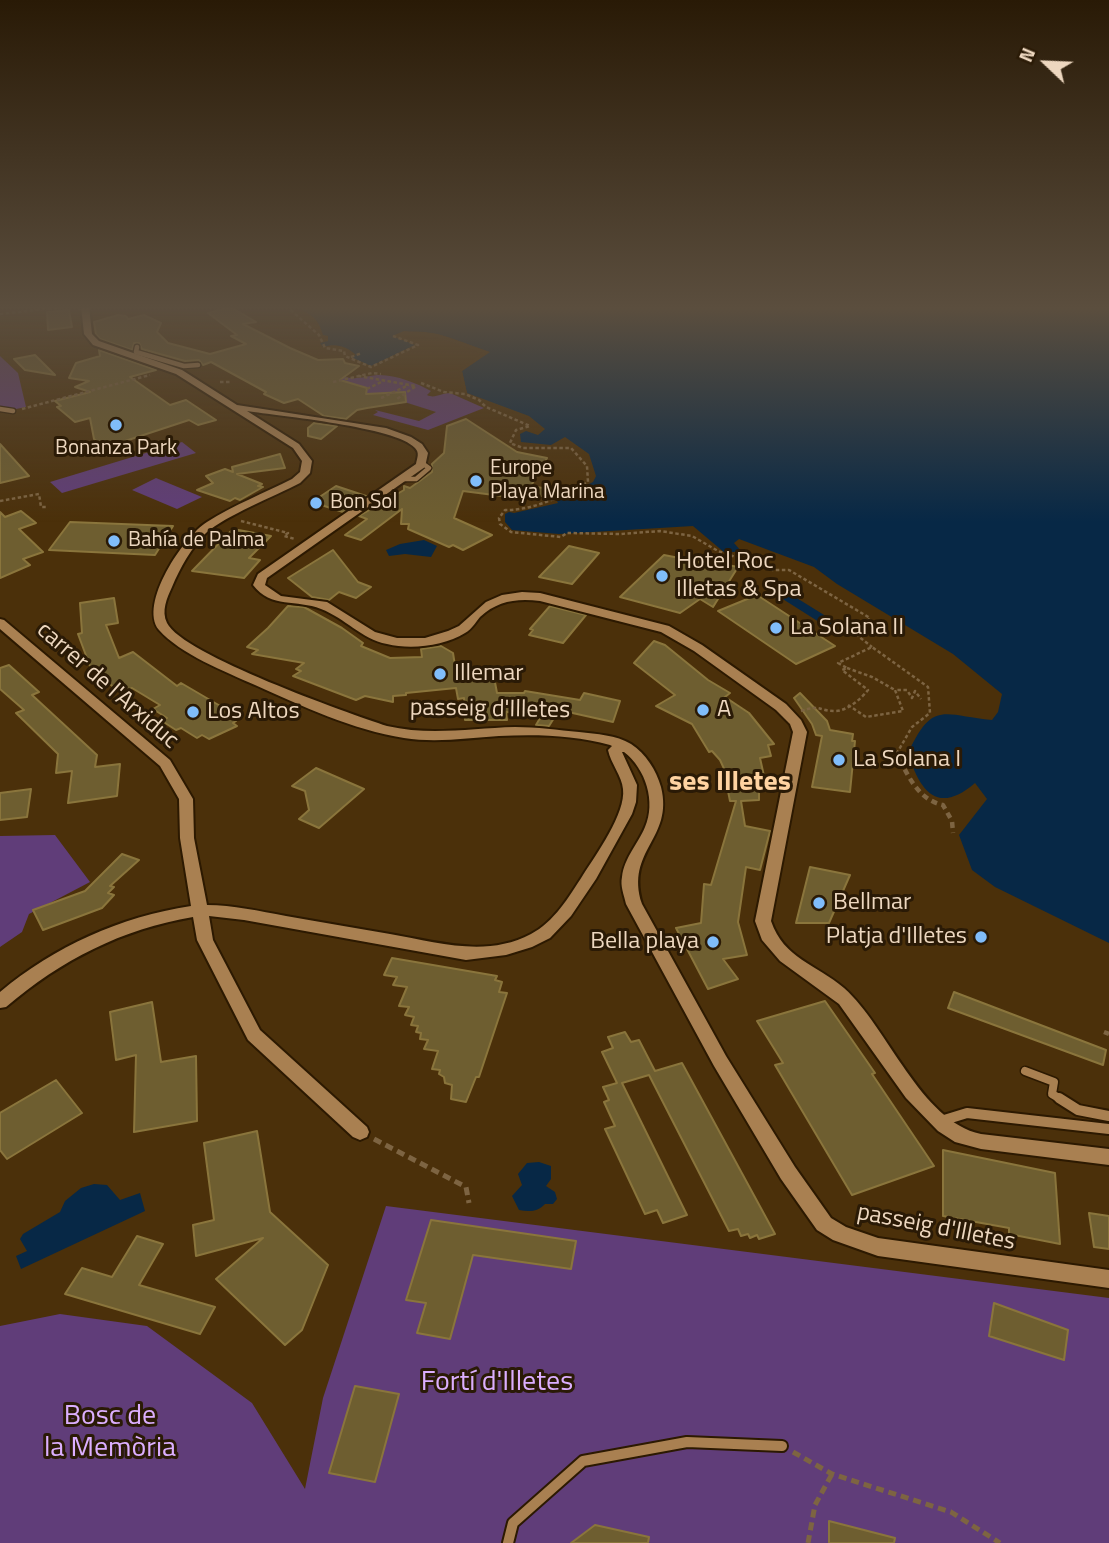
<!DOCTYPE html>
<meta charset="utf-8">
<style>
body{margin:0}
#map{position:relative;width:1109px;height:1543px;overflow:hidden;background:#4b300a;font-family:"Titillium Web",sans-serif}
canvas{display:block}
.north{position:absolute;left:1011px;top:28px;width:70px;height:70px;-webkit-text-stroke:5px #2a1a06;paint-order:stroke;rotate:293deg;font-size:19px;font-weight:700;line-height:28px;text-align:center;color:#edd7bf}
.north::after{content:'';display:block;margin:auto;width:24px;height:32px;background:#edd7bf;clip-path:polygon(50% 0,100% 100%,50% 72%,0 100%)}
</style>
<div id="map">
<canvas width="1109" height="1543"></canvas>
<div class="north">N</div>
</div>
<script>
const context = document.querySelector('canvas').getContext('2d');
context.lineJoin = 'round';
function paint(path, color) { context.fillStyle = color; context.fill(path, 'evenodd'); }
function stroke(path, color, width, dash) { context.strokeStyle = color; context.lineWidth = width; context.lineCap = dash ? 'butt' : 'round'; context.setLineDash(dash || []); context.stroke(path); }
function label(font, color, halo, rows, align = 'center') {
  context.font = font + ' "Titillium Web",sans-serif'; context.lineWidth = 6; context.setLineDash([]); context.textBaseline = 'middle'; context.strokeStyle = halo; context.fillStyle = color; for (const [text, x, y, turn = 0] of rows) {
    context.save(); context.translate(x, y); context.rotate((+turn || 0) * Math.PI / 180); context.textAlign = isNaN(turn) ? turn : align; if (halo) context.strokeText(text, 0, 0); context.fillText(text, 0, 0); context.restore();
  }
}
paint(new Path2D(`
 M0 356 18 373 26 407 16 409 0 407Z
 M339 375C354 381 362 377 377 375 394 374 417 383 431 391L427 395C435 399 441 393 450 393L484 408 428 430 373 415 378 412 375 410 419 421 436 412 395 399 382 405 380 393 366 394V388L356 385 336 386Z
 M182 442 196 453 62 493 50 482Z
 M156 478 202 497 177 509 132 490Z
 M55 835 90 882 29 914 22 932 0 947V836Z
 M386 1206 1109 1298V1543H0V1326L60 1314 147 1326 252 1403 305 1489 323 1398Z`), '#603d79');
paint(new Path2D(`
 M300 306H1109V943L995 887 972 870 959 835 987 799 975 783C938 815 920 792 908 753 933 700 942 715 992 720L998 712 1002 694 953 654 837 584 814 567 739 539 734 543 741 551 725 553 693 526 559 534 512 530 505 522V514L509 512 514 513 558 503 557 501 566 497 573 499 578 489 593 482 596 476 589 454 565 437 551 445 521 442 520 434 526 431 538 435 545 429 529 416 467 393 462 371 489 352C459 342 424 323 393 336L415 345 371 366 351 357 356 355C346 346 336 343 323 347L320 343 328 341V336L323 335C318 318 312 315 298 308Z
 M424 540 437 546 431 557 405 554 389 556 386 550 400 544Z
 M787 592 837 623 827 627 778 596Z
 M539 1162 551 1166V1179L546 1186 555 1192 557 1199 553 1204H545C538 1212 529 1212 519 1210L512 1196 522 1185 518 1174 527 1163Z
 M94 1184 107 1185 120 1200 140 1193 145 1211 21 1269 16 1256 27 1251 20 1239 23 1234 60 1212 65 1201 81 1188Z`), '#072846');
paint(new Path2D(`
 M404 331 438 334 490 352 462 371 467 393H463L459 370 482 353 438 338 404 335 402 336 407 339 402 340 392 336Z`), '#4b300a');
const building = new Path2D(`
 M231 307 256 322 243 324 290 348 318 360 343 359 345 363 359 366 340 380 367 388 366 394 405 392 406 402 367 408 357 410 346 419 324 416 298 399 284 403 264 394 266 392 211 362 203 365 199 360 185 361 142 349 139 343H134L132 350 100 339 96 334 94 322 118 315 126 316 128 319 144 315 161 323 157 332 168 343 210 354 246 344 231 336 237 335 208 313Z
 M69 310 72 327 48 330 47 312Z
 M99 350 156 370 130 377 170 405 186 400 216 420 198 425 189 420 110 446 99 443 94 439 90 418 75 422 57 407 61 406 55 401 90 392 75 387 89 381 69 378 76 363 100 356Z
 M35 355 55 375 25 370 14 359Z
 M466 419 517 452 547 458 531 486 554 490V495L517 498 463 491 454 518 492 535 463 550 453 545 449 547 408 529 409 524H401L402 509 361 540 345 535 367 519 359 516 404 490V486L410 488 432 472V464L444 453 447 426Z
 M314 423 336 426H337L321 439 308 436V428Z
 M0 444 29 476 0 483Z
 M280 454 285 468 237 474 262 484 258 486 263 487 240 500 235 498 230 501 197 490 213 483 206 476 225 469 233 472 232 467Z
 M336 486 366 496 343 512 312 502Z
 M21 511 36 523 19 529 43 552 23 559 30 565 0 578V512L5 517Z
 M70 522 173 526 155 555 49 550Z
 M233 529 271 536 249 558 260 560 244 578 192 571Z
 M569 546 599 553 572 584 539 577Z
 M333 550 358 582 371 587 356 598 339 592 329 600 312 597 288 578Z
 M664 555 710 564 712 562 738 567 713 607 700 599 680 613 620 597Z
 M757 595 835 646 796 664 718 611Z
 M114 598 118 623 106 625 119 658 133 652 177 686 181 683 222 707 220 708 233 715 229 717 236 721 233 723 237 726 209 739 202 735 197 738 181 728 176 730 162 721 167 718 153 709 160 705 132 688 121 693 91 669 78 634 82 633 80 603Z
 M288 606 304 607 342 628 363 643 361 646 390 658 422 657 421 649 441 646 453 653 456 672 487 671 494 677 497 693H524L525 691 580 700 584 693 620 701 613 722 559 710 549 726 536 725 543 713 506 712 507 720H465L464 698 458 699 456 688 406 693V695L393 696V702L365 696 356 700 293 676 301 671 296 669 304 663 252 654 258 650 247 647 268 628Z
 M550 606 586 615 563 643 529 635 533 630 530 629Z
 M654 641 665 645 708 680 730 693 725 697 749 713 774 744 768 745 771 756 760 758 764 776H762L764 790H759V800L741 801 745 826 770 831 760 870 746 867 738 922 747 955 723 959 738 979 708 989 676 928 701 923 704 884 711 885 736 801H730L727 786H732L720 760 712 751 709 752 692 724 656 706 675 695 634 663Z
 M9 665 39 692 32 695 97 755 95 767 120 764 117 796 68 803 72 771 56 773 58 754 16 713 24 710 0 689V668Z
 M800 693 827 721 830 730 853 734 852 741H855L850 792 812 787 822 736 816 735 812 724 794 698Z
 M316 768 364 789 319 828 299 819 309 810 305 791 292 786Z
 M31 789 27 817 0 820V793Z
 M122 854 139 860 110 886 114 887 108 893 114 895 102 908 43 930 33 910 85 891Z
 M810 867 850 875 829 923H796Z
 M392 958 497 976 495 980 502 982 499 992 507 993 479 1077H476L466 1102 451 1099 452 1085 445 1083 444 1077 439 1074 440 1070 432 1069 438 1051 424 1049 428 1040 420 1039 421 1033 416 1032 418 1026 411 1025 414 1017 405 1015 409 1007 399 1006 407 987 393 985 397 977 384 975Z
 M954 992 1106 1050 1103 1065 948 1008Z
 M825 1001 875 1073 872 1074 934 1166 852 1195 775 1065 783 1063 757 1021Z
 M152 1002 161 1062 196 1056 197 1121 134 1132 136 1055 116 1060 110 1012Z
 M625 1032 631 1042 639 1040 655 1071 682 1063 775 1234 759 1239 757 1235 750 1238 748 1234 741 1236 738 1229 729 1231 649 1075 622 1083 687 1215 663 1223 657 1210 645 1214 605 1129 615 1126 604 1102 609 1100 603 1087 617 1083 602 1052 613 1048 608 1037Z
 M56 1080 82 1113 7 1159 0 1150V1113Z
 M257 1131 270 1212 328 1265 302 1330 285 1345 216 1279 263 1238 196 1256 193 1225 214 1220 204 1143Z
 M943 1150 1055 1173 1060 1244 1009 1234V1228L943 1216Z
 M1089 1213 1109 1216V1249L1094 1247Z
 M431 1220 576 1241 571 1269 473 1255 450 1339 417 1333 426 1303 406 1300Z
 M137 1236 163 1244 139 1285 215 1307 200 1334 65 1294 82 1268 112 1277Z
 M994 1303 1068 1330 1064 1360 989 1336Z
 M355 1386 399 1394 375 1482 329 1473Z
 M829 1521 895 1538 894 1543H829Z
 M595 1525 649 1537 648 1543H571Z`);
paint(building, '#6e5e30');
stroke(building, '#8a753c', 2);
const laneFar2 = new Path2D(`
 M137 347 136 352 184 366 198 365
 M0 409 13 411
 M403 479H416L429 468 422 463`);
const laneFar1 = new Path2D(`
 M1025 1071 1054 1082 1052 1094 1062 1100`);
const lane = new Path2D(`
 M1059 1098 1078 1110 1109 1116
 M941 1121 967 1113 1109 1129
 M508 1543 513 1523 583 1461 687 1442 782 1446`);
const street = new Path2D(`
 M81 306H89L92 334 99 341 182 370 237 405 386 428 411 437 422 444 428 453 425 467 267 578 265 585 281 596 327 602 375 632 397 638H425L448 631 459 626 486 602 502 595 522 592 540 593 669 626 702 645 786 704 801 720 807 732 771 921C784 959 816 964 844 988 888 1027 920 1121 981 1134L1109 1149V1165L981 1149 955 1142 938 1131 906 1098 839 1004 780 961 762 940 755 921 793 732 790 724 776 710 694 651 661 632 540 601C517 598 497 601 480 617 475 623 472 629 465 633 444 646 411 650 387 644 361 639 345 618 321 609 297 599 271 609 253 585L258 574 416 464C417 458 420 453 415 448 397 427 279 416 247 411L299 444 312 461 310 473 300 483C275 496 225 516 206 533 191 548 180 568 172 587 167 598 161 611 167 623 183 655 348 713 387 726 430 736 472 728 515 727 537 727 558 730 579 732 597 734 616 735 631 744 646 754 656 770 661 787 674 839 625 850 642 904L726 1056 795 1167 831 1218 846 1227 878 1238 1109 1270V1288L878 1256 833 1240 817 1230 781 1179 714 1066 626 904C624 895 620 886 622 877 624 858 638 844 645 827 656 802 646 769 624 752H622L637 785 636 802 632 814 596 879 571 916 550 938 532 947 506 955 466 960 244 920 209 916 213 940 260 1030 367 1127 369 1132 367 1137 360 1140 353 1137 248 1040 197 940 193 917C122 929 61 960 6 1007L0 1008V992C55 946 120 917 191 906L180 838 179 799 160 766 0 629V619L4 620 170 760 193 799 194 838 207 905C233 905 259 911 286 916 320 922 355 928 390 934 437 942 486 958 531 934 554 922 569 897 583 875 596 855 626 813 623 789 622 776 611 764 608 750L612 746 610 745C575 735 535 734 499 736 468 738 436 743 404 738 353 730 302 706 255 685 226 672 180 654 159 630 138 604 184 536 207 522 234 505 264 493 292 479L300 472 302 461 293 448 176 374 93 345 84 334Z`);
stroke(laneFar2, '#2c1901', 7);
stroke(laneFar1, '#2c1901', 11);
stroke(lane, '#2c1901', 14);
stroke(street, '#2c1901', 4);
stroke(new Path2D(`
 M286 306 319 335 325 348 344 351 345 356 371 367 418 345 393 336
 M0 314 74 306
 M351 357 362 353
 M358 376 416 386 397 399
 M220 382H230
 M333 382 372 373 381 374
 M421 383 444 392 465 394 479 400 486 407 530 426 516 430 510 443 523 448H571L587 466 588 482C561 496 536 510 505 510L499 518 500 524 511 532 561 537 567 533 620 534 660 531 692 536 718 551 773 570H789L870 618 858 636 872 647
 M367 389 383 381
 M381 398 409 385
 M22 409 150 375
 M0 501 39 494 41 507H47
 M241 521 288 533 284 536 295 539
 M847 668 872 677 895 690
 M848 705 866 717 903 711 895 690H907L912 698 915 691 921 699
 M801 711C822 704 817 711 835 711 847 711 861 699 868 690L842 670 847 668 838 663 872 647 928 687 930 713 912 727 897 753 901 762`), '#7d6442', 2.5, [3.5, 2.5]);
stroke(new Path2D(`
 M900 760C910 780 920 800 943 805L952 821 953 833
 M1104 1032 1109 1034`), '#7d6442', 4.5, [6, 4.5]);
stroke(new Path2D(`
 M374 1139 466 1187 469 1203
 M793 1452 832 1474 951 1512 1000 1543
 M808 1543 815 1505 832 1474`), '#7d6442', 5, [8, 5]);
stroke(laneFar2, '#a98051', 4.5);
stroke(laneFar1, '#a98051', 8);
stroke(lane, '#a98051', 10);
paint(street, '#a98051');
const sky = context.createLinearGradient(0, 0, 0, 522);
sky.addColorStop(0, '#291a06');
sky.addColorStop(0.59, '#5b4e3e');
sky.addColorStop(1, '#5b4e3e00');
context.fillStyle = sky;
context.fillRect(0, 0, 1109, 522);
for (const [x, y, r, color] of [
 [116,425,7,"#80bdfa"],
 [476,481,7,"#80bdfa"],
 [316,503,7,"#80bdfa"],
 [114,541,7,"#80bdfa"],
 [662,576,7,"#80bdfa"],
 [776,628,7,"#80bdfa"],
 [440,674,7,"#80bdfa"],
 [703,710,7,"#80bdfa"],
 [193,712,7,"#80bdfa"],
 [839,760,7,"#80bdfa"],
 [819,903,7,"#80bdfa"],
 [981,937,7,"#80bdfa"],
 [713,942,7,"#80bdfa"]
]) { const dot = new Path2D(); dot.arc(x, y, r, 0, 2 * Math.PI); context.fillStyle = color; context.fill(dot); stroke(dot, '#2a1a06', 2.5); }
label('21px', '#edd7bf', '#2a1a06', [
 ["Bonanza Park",116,449,"center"],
 ["Europe",490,469],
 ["Playa Marina",490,493],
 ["Bon Sol",330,503],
 ["Bahía de Palma",128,541]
], 'left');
label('24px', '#edd7bf', '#2a1a06', [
 ["Hotel Roc",676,562],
 ["Illetas & Spa",676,590],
 ["La Solana II",790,628],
 ["Illemar",454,674],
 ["A",717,710],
 ["Los Altos",207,712],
 ["La Solana I",853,760],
 ["Bellmar",833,903],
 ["Platja d'Illetes",967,937,"right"],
 ["Bella playa",699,942,"right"]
], 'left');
label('24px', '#edd7bf', '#2a1a06', [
 ["carrer de l'Arxiduc",107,686,41],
 ["passeig d'Illetes",490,710,1],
 ["passeig d'Illetes",936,1228,11]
]);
label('bold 28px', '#ffd3a1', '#2a1a06', [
 ["ses Illetes",730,783]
]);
label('28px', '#dcafff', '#2a1a06', [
 ["Fortí d'Illetes",497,1383],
 ["Bosc de",110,1417],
 ["la Memòria",110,1449]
]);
</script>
